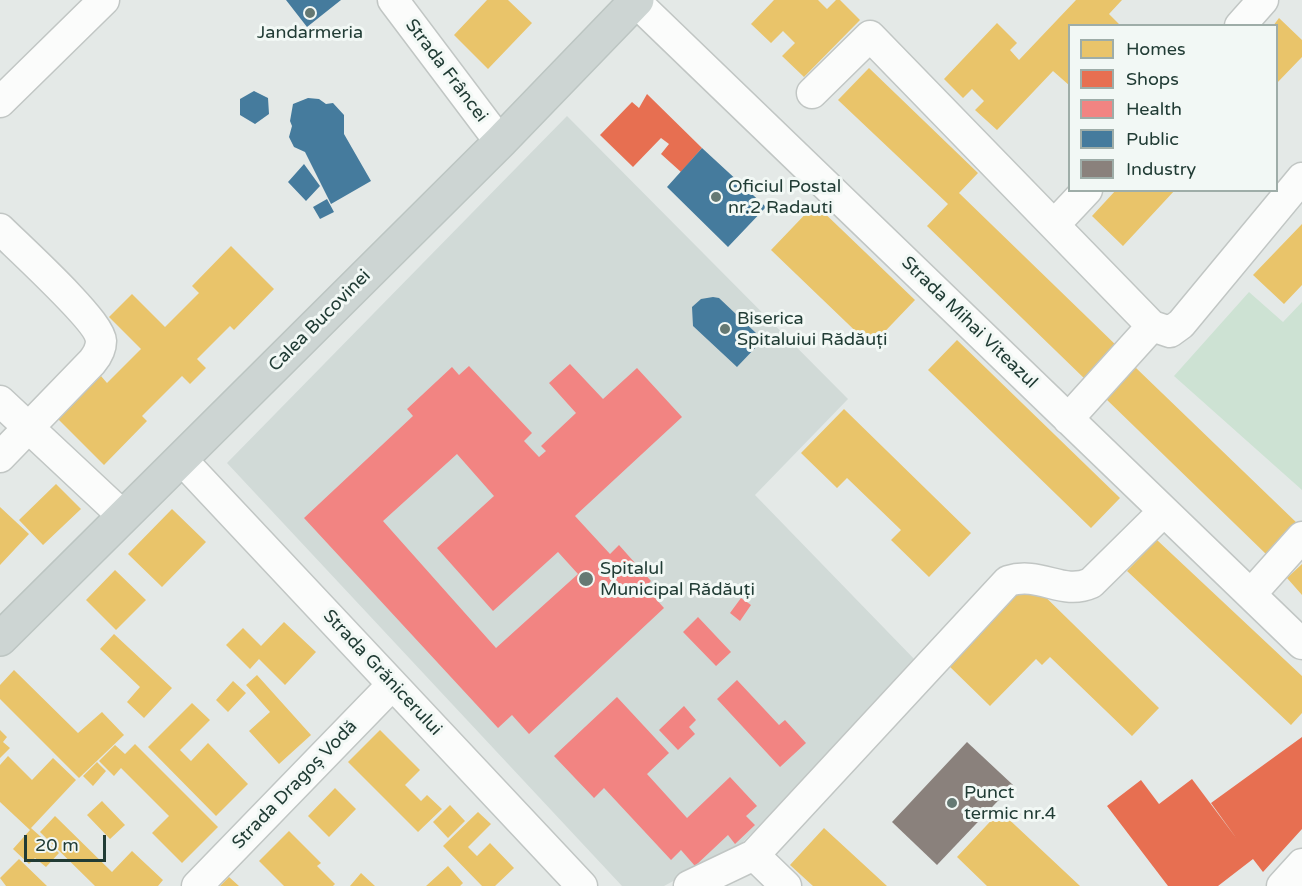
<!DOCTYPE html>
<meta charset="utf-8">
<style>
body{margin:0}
#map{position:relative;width:1302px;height:886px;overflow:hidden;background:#e4e9e7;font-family:"Varela Round",sans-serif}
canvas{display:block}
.legend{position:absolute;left:1068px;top:24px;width:210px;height:168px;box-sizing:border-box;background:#f2f8f5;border:2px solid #9eada8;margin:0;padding:8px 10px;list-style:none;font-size:18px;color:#213c35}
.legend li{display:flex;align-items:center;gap:12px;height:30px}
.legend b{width:30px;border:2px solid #9eada8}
.scale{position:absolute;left:24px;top:835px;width:82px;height:27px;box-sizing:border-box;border:3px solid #213c35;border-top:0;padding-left:8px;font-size:18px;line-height:21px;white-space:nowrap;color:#213c35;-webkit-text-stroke:4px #f2f8f5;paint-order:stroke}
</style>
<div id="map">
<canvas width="1302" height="886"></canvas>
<ul class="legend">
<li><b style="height:16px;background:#e9c46a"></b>Homes</li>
<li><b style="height:16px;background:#e76f51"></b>Shops</li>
<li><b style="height:16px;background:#f28482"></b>Health</li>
<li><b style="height:16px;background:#457b9d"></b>Public</li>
<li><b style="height:16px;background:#8a817c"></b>Industry</li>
</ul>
<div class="scale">20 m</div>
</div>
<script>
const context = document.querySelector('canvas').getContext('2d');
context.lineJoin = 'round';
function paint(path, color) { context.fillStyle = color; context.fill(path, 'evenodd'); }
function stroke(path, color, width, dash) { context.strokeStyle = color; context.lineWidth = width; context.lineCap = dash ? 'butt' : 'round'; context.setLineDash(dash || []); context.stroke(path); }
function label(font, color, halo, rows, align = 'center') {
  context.font = font + ' "Varela Round",sans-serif'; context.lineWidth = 6; context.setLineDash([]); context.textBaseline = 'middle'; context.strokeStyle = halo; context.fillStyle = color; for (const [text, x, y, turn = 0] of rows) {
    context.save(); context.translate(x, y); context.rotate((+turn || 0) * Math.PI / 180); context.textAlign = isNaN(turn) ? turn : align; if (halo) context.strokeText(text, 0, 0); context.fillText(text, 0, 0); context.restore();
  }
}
paint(new Path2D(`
 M567 116 848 399 755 495 918 663 739 846 664 886H622L227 463Z`), '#d1dad7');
paint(new Path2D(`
 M1249 292 1283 322 1302 302V490L1174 376Z`), '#cde2d3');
paint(new Path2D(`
 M487 0H508L532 23 488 69 454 35Z
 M774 0H818L827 9 836 0H840L860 20 804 77 782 56 795 43 783 31 771 43 751 24Z
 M1076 0H1122L1109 14 1121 26H1070V86L1053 71 997 130 975 110 984 101 972 89 963 98 944 79 997 23 1017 43 1010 50 1019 60Z
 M1279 18 1302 40V57L1276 84V26H1273Z
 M869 68 978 173 959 193 1120 349 1088 382 927 226 948 204 838 100Z
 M1116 190H1175L1123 246 1092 216Z
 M815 204 915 300 871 346 771 250Z
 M1302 224V285L1284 304 1253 275Z
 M231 246 274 289 234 330 230 326 197 359 206 368 190 384 182 376 142 416 147 421 104 465 58 419 101 376 107 383 141 349 109 317 132 294 165 327 199 293 192 286Z
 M957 340 1120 498 1091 528 928 370Z
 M1135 367 1298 524 1267 555 1105 398Z
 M844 409 971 533 929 577 891 540 901 530 847 478 837 488 801 453Z
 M56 484 81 509 43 545 19 520Z
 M0 507 29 534 0 565Z
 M172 509 206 542 162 587 128 554Z
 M1157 540 1302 676V713L1291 725 1127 571Z
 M1302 564V595L1287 578Z
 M115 570 146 600 116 630 86 600Z
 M1027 579 1159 708 1132 736 1050 657 1042 665 1036 659 990 706 946 663Z
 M284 622 316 652 285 685 259 659 250 669 226 645 243 628 261 646Z
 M114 634 172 688 144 718 127 702 140 687 100 649Z
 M14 670 78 733 102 712 124 735 79 778 0 699V685Z
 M257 675 311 735 279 764 249 731 270 712 246 685Z
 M233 681 246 693 228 712 216 700Z
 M192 703 210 720 180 750 191 761 208 743 248 784 216 816 148 747Z
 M0 730 7 737 3 742 10 748 0 758Z
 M380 730 420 770 405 785 421 801 427 795 442 809 418 832 348 762Z
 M135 744 218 827 182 863 152 833 169 816 121 768 114 776 99 761 115 745 125 754Z
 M8 756 32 780 53 758 76 780 31 828 59 853 46 867 35 858 29 864 13 849 30 830 0 802V765Z
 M97 762 106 771 93 786 83 776Z
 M335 788 356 809 329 837 308 816Z
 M102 801 125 825 110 839 87 815Z
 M450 805 465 821 448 838 433 822Z
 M1000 811 1080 886H987L957 857Z
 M478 812 491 824 468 847 477 856 490 843 514 868 495 886H482L443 846Z
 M55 816 112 872 132 851 163 880 158 886H95L40 832Z
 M824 828 887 886H813L790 865Z
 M289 831 321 863 317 866 335 884 333 886H284L259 861Z
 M19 859 47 886H6L0 878Z
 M448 866 463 883 460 886H426Z
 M361 873 375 886H350Z
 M229 877 239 886H220Z`), '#e9c46a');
paint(new Path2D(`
 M647 94 702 148 681 172 661 154 669 144 661 138 633 167 600 135 632 102 639 108Z
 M1302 737V829L1263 872 1253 859 1218 886H1168L1107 806 1141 780 1159 804 1192 779 1237 839 1211 803Z`), '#e76f51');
paint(new Path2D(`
 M570 364 603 399 637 368 682 417 575 516 610 554 619 545 651 581 645 587 664 608 529 734 512 715 498 728 304 518 413 416 407 409 452 367 459 375 469 366 532 433 524 441 539 457 546 451 541 446 576 413 549 383ZM457 454 494 496 437 548 493 611 558 552 578 574 496 648 383 521Z
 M741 598 751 605 740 621 730 613Z
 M698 617 731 652 716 666 683 632Z
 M737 680 779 725 785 720 806 743 780 767 717 699Z
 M617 697 669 753 647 774 687 818 730 777 757 806 746 816 755 825 735 844 728 835 695 866 681 850 671 860 604 788 594 798 554 756Z
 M684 706 696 720 689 727 695 734 678 750 659 730Z`), '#f28482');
paint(new Path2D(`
 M286 0H341L307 27Z
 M254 91 268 98 269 114 255 124 240 115V99Z
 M308 98 319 99 326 104 333 103 344 115V134L371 181 331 204 305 152 294 147 289 137 292 126 290 121 293 104Z
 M702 148 766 207 728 247 667 187Z
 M304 164 320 186 306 201 288 182Z
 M327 199 334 212 320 219 313 207Z
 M713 297 719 298 756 333 750 339 757 346 737 367 693 326 692 307 701 299Z`), '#457b9d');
paint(new Path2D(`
 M967 742 1013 785 937 865 892 822Z`), '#8a817c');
const minor = new Path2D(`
 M393 0 500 142
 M635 1 1302 644
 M1240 26 1263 0
 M812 93 870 36 1152 326 1170 332 1181 324 1302 178
 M0 102 104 0
 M1055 224 1087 190
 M0 229C18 247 100 321 101 341 101 350 97 356 92 362L0 457
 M0 401 123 516
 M1068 419 1152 326
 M182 460 582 886
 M1251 594 1302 537
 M754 855 786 886
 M197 886 392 685
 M689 886 754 855 1008 581C1041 571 1062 596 1091 583L1164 511
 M1282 886 1302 864`);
const major = new Path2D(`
 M0 639 500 142 637 0`);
stroke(minor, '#c1c6c4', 33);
stroke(major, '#bcc5c2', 36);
stroke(minor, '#fbfcfb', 30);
stroke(major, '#cdd5d3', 33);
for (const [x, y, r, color] of [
 [310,13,6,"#657973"],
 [716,197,6,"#657973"],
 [725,329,6,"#657973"],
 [586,579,8,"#657973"],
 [952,803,6,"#657973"]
]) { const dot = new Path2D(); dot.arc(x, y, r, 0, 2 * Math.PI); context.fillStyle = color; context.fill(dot); stroke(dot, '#f2f8f5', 2); }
label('18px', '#213c35', '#f2f8f5', [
 ["Jandarmeria",310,33,"center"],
 ["Oficiul Postal",728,187],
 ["nr.2 Radauti",728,208],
 ["Biserica",737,319],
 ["Spitaluiui Rădăuți",737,340],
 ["Spitalul",600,569],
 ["Municipal Rădăuți",600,590],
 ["Punct",964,793],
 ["termic nr.4",964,814]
], 'left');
label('18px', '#213c35', '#f2f8f5', [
 ["Strada Frâncei",446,71,53],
 ["Calea Bucovinei",320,321,-45],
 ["Strada Mihai Viteazul",969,323,44],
 ["Strada Grănicerului",382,673,47],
 ["Strada Dragoș Vodă",295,785,-46]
]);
</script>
